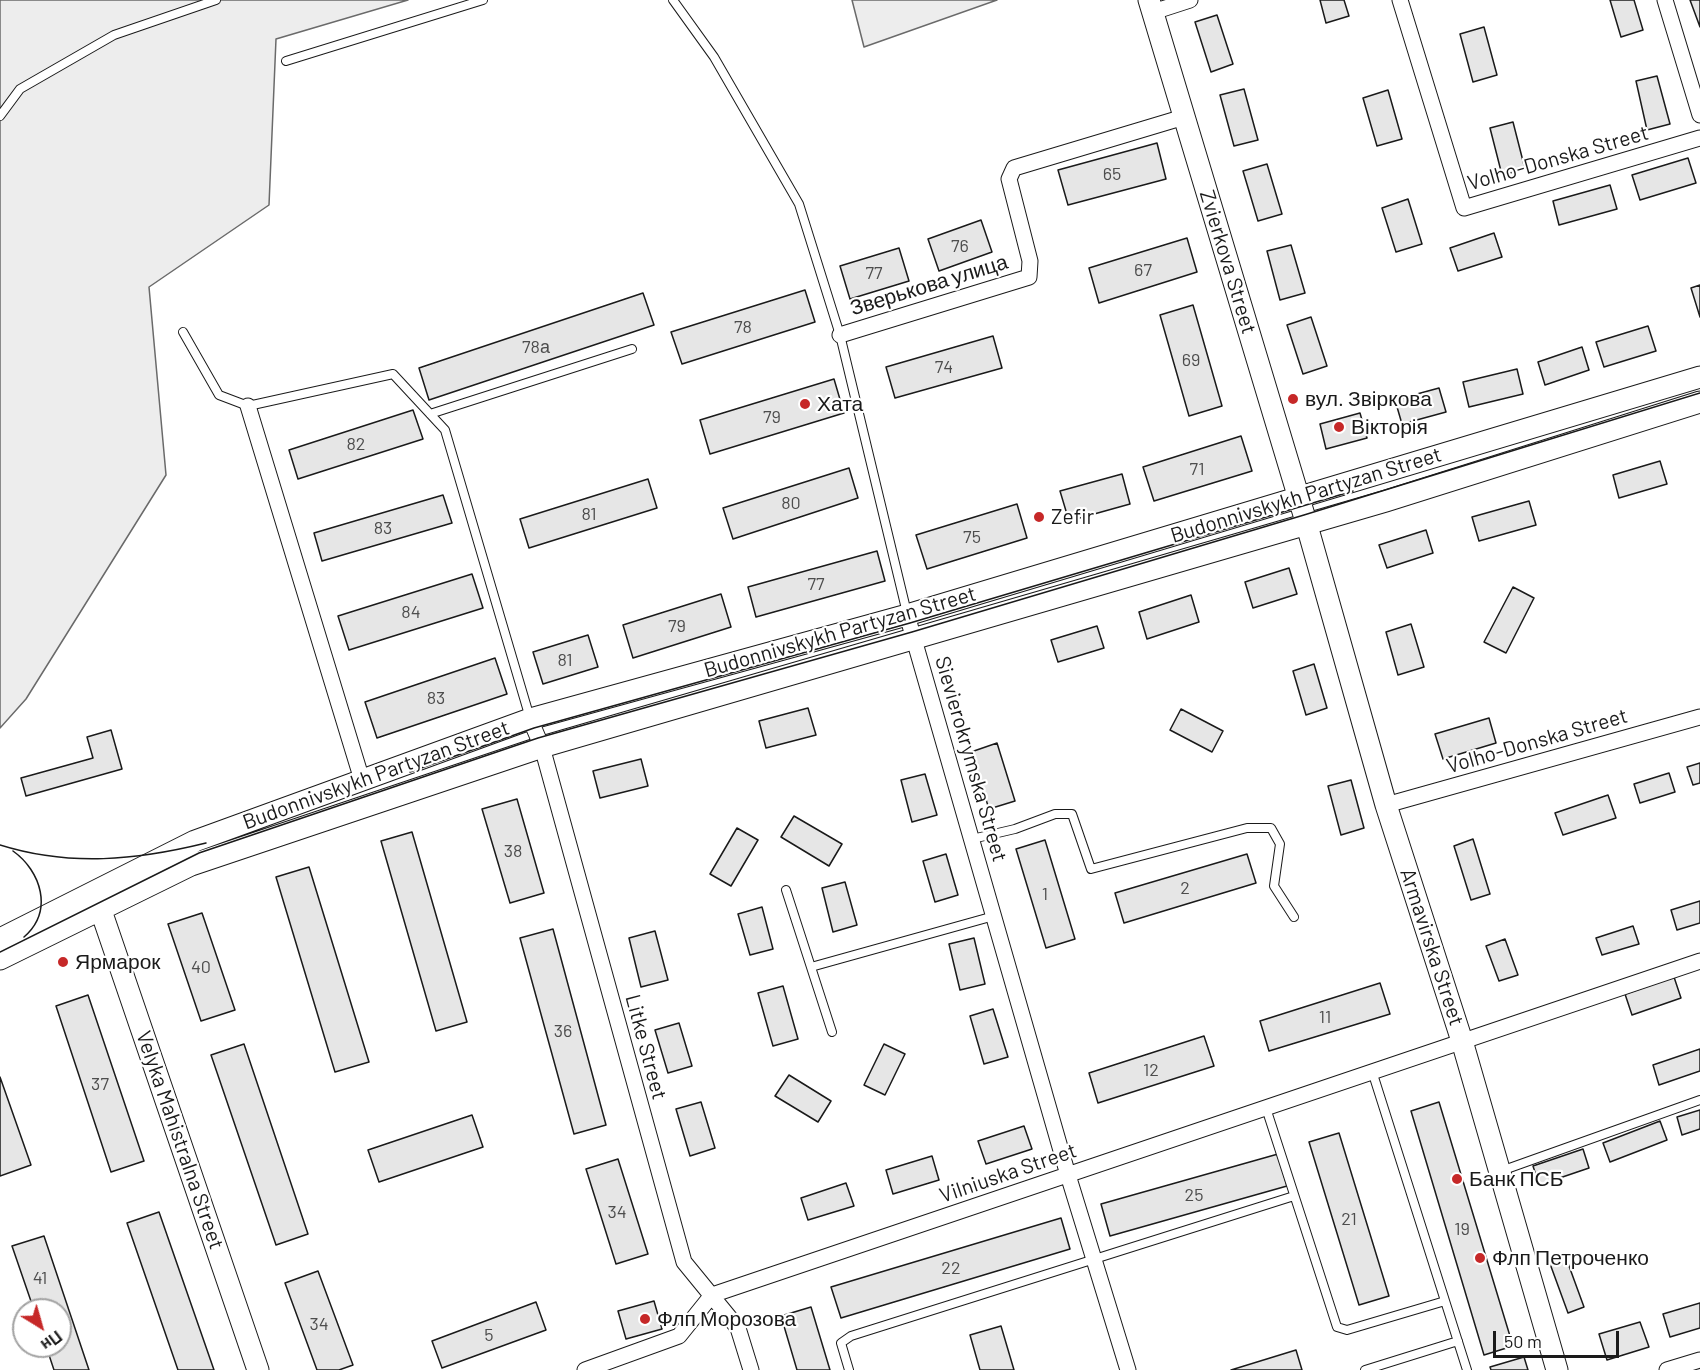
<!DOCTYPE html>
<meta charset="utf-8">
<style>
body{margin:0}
#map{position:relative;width:1700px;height:1370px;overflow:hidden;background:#fff;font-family:Barlow,sans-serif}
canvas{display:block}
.north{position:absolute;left:12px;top:1298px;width:60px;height:60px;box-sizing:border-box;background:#fff;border:2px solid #a3a3a3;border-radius:50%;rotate:143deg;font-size:16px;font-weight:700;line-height:24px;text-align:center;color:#1a1a1a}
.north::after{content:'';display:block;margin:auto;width:21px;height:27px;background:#c62828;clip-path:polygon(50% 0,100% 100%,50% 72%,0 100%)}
.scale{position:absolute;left:1493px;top:1331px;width:126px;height:27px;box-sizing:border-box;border:3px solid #1a1a1a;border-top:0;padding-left:8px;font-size:18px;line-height:21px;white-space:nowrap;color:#1a1a1a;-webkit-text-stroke:4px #fff;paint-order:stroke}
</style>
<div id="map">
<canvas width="1700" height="1370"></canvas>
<div class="north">Пн</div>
<div class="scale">50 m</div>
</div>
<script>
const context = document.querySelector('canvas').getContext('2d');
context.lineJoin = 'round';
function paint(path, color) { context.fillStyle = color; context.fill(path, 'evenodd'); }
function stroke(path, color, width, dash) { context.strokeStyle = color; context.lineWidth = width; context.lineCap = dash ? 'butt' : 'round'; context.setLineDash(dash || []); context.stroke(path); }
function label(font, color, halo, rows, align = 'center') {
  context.font = font + ' Barlow,sans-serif'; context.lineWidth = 4.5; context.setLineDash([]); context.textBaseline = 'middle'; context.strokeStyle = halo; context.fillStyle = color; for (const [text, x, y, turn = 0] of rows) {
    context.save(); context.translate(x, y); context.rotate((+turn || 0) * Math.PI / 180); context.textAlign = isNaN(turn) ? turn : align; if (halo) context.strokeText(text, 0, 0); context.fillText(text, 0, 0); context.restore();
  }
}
const built = new Path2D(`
 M0 0H408L276 39 269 205 149 287 166 475 26 699 0 728Z
 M852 0H997L864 47Z`);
paint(built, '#ededed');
stroke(built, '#6a6a6a', 1.5);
const building = new Path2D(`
 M1320 0H1344L1349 16 1326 23Z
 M1610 0H1634L1643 30 1621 37Z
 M1690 0H1700V27Z
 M1217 15 1233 64 1211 72 1195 22Z
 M1484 27 1497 75 1473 82 1460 34Z
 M1657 76 1670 124 1647 130 1636 81Z
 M1244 89 1258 140 1234 146 1220 95Z
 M1388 90 1402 139 1377 146 1363 98Z
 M1513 122 1525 169 1502 175 1490 128Z
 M1157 143 1166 179 1068 205 1058 170Z
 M1688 158 1696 183 1640 200 1632 175Z
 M1267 164 1282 214 1258 221 1243 171Z
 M1610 185 1617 209 1559 225 1553 201Z
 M1408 199 1422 244 1396 252 1382 208Z
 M981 220 992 252 939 271 928 239Z
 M1494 233 1502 257 1458 271 1450 248Z
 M1187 238 1197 272 1099 303 1089 268Z
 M1291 245 1305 293 1280 300 1267 251Z
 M899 248 909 281 850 299 840 266Z
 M1700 285V317L1691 288Z
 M805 290 815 322 682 364 671 332Z
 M643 293 654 325 429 400 419 368Z
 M1193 305 1222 406 1189 416 1160 315Z
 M1311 317 1327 366 1303 374 1287 325Z
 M1648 326 1656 351 1604 367 1596 342Z
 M993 336 1002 368 895 398 886 367Z
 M1582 347 1589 370 1545 385 1538 362Z
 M1517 369 1523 394 1469 407 1463 382Z
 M834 379 844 413 710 454 700 420Z
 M1439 388 1446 412 1402 424 1395 400Z
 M413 410 423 439 298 479 289 450Z
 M1360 413 1367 438 1326 449 1320 424Z
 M1241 436 1252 471 1154 501 1143 467Z
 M1660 461 1667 484 1619 498 1613 475Z
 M849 468 858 498 733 539 723 508Z
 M1122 474 1130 504 1069 521 1060 491Z
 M648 479 657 508 529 548 520 519Z
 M443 495 452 523 322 561 314 533Z
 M1529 501 1536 525 1479 541 1472 517Z
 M1017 504 1027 538 927 569 916 535Z
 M1426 530 1433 553 1387 568 1379 545Z
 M877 551 885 581 756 617 748 587Z
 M1289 568 1297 594 1253 608 1245 582Z
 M472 574 483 608 349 650 338 616Z
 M1513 587 1534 598 1506 653 1484 642Z
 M721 594 731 627 633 658 623 625Z
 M1191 595 1199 622 1147 639 1139 612Z
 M1411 624 1424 667 1398 675 1386 632Z
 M1097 626 1104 648 1058 662 1051 640Z
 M588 635 598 667 543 684 533 652Z
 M495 658 507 694 377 738 365 702Z
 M1314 664 1327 708 1306 715 1293 671Z
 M808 708 816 735 766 748 759 721Z
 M1181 709 1223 731 1212 752 1170 730Z
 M1489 718 1496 743 1443 759 1435 734Z
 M111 730 122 769 26 796 21 778 93 758 87 737Z
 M997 743 1015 801 989 809 971 752Z
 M641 759 648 786 600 798 593 771Z
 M1700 763V783L1693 785 1687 767Z
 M1669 773 1675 792 1640 803 1634 784Z
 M925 774 937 815 912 822 901 780Z
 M1351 780 1364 828 1341 835 1328 786Z
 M1608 795 1616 818 1563 835 1555 813Z
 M517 799 544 893 510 903 482 809Z
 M794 816 842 844 829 866 781 837Z
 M737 828 758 840 731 886 710 874Z
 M412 832 467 1022 436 1031 381 841Z
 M1473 839 1490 894 1471 900 1454 846Z
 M1045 840 1075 939 1046 948 1016 849Z
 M946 854 958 895 935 902 923 861Z
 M1247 854 1256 883 1124 923 1115 893Z
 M309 867 369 1062 335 1072 276 877Z
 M845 882 857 925 833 932 822 888Z
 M1700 901V923L1677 930 1671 910Z
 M762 907 773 949 750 955 738 914Z
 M202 913 235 1010 201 1021 168 924Z
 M1633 926 1639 944 1602 955 1596 938Z
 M553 929 606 1125 574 1134 520 938Z
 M655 931 668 980 641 987 629 938Z
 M974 938 985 984 960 990 949 944Z
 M1505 939 1518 975 1499 981 1486 946Z
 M1674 977 1681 998 1632 1015 1625 994Z
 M1380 983 1390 1014 1269 1051 1260 1021Z
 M783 986 798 1039 773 1046 758 993Z
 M88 995 144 1161 111 1172 56 1006Z
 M993 1009 1008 1057 984 1064 970 1016Z
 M679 1023 692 1066 668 1073 655 1030Z
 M1204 1036 1214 1066 1098 1103 1089 1073Z
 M244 1044 308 1234 276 1245 211 1055Z
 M884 1044 905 1054 885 1095 864 1085Z
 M1700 1049V1071L1659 1085 1653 1065Z
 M789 1075 831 1101 818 1122 775 1096Z
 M0 1077 31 1165 0 1176Z
 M701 1102 715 1148 690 1156 676 1109Z
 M1439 1102 1513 1346 1484 1355 1411 1111Z
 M1700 1110V1129L1682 1135 1677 1117Z
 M472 1115 483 1147 379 1182 368 1150Z
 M1660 1121 1667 1140 1610 1162 1603 1143Z
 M1024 1126 1032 1149 986 1164 978 1141Z
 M1339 1133 1389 1296 1359 1305 1309 1142Z
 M1583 1149 1589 1168 1539 1185 1533 1166Z
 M1278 1154 1287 1186 1110 1236 1101 1204Z
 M932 1156 939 1180 893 1194 886 1170Z
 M618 1159 648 1254 616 1264 586 1169Z
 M846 1183 854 1206 808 1220 801 1198Z
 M159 1212 214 1370H178L127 1223Z
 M1061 1218 1070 1249 841 1318 831 1287Z
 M44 1236 89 1370H54L46 1346H60V1310H34L12 1246Z
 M1565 1255 1584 1307 1568 1313 1549 1261Z
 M318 1271 353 1365 339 1370H317L285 1283Z
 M654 1301 662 1329 626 1339 618 1311Z
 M536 1302 546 1330 442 1368 432 1341Z
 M1700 1303V1328L1670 1337 1663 1314Z
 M811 1307 830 1370H797L781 1316Z
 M1640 1322 1649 1347 1607 1360 1599 1334Z
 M1001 1326 1014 1370H980L970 1335Z
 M1296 1350 1302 1370H1231Z
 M1524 1357 1528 1370H1491L1490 1367Z`);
paint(building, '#e6e6e6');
stroke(building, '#1a1a1a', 1.5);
const lane = new Path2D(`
 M673 0 714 57 799 204 840 335 907 613
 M286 61 483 0
 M0 116 20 89 114 35 216 0
 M183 332 219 395 248 406 393 374 445 430 530 718
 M430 414 632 349
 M972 839 1015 829 1055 814H1072L1091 869 1247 828H1271L1280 844 1274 886 1294 917
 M786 890 832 1032
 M811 967 994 916
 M1372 1071 1467 1370
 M1266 1108 1337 1327 1347 1330 1445 1301
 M1501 1171 1700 1100
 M849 1370 841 1343 851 1336 1294 1196
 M1365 1370 1458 1341`);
const street = new Path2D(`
 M1400 0 1464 208 1700 138
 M1665 0 1700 115
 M1153 12 1190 0
 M840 335 1029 277 1030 261 1009 179 1014 168 1184 117
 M248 406 362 780
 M907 615 1068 1175 1128 1370
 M530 719 542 747 684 1262 738 1328 751 1370
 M1386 805 1700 717
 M585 1370 679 1336 712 1295 1700 961
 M1667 1370 1700 1360`);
const secondary = new Path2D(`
 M1149 0 1304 515 1386 805 1462 1041 1557 1370
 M97 899 258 1370
 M0 939 195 841 530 719 907 615 1700 377
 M0 959 191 865 542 747 1386 501 1700 402`);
stroke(lane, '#1a1a1a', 10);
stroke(street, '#1a1a1a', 17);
stroke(secondary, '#1a1a1a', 23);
stroke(lane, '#fff', 8);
stroke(street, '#fff', 15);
stroke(secondary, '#fff', 21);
stroke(new Path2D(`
 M410 772 534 728 910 623 1353 491
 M0 845C70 867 137 860 206 843
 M13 851C41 871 54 911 24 937
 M0 952 199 853 538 738 912 632 1304 515 1700 393`), '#1a1a1a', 1.5);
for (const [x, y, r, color] of [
 [1293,399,6,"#c62828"],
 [805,404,6,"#c62828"],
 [1339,427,6,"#c62828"],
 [1039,517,6,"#c62828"],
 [63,962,6,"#c62828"],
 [1457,1179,6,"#c62828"],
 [1480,1258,6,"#c62828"],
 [645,1319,6,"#c62828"]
]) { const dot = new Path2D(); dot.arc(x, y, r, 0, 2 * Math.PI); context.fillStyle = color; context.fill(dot); stroke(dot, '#fff', 2); }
label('18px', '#4d4d4d', null, [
 ["65",1112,174],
 ["76",960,246],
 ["67",1143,270],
 ["77",874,273],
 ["78",743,327],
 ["78а",536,347],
 ["69",1191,360],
 ["74",944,367],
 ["79",772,417],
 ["82",356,444],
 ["71",1197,469],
 ["80",791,503],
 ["81",589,514],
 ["83",383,528],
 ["75",972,537],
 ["77",816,584],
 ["84",411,612],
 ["79",677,626],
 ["81",565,660],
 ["83",436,698],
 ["38",513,851],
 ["2",1185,888],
 ["1",1045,894],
 ["40",201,967],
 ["11",1325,1017],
 ["36",563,1031],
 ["12",1151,1070],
 ["37",100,1084],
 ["25",1194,1195],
 ["34",617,1212],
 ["21",1349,1219],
 ["19",1462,1229],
 ["22",951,1268],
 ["41",40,1278],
 ["34",319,1324],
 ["5",489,1335]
]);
label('21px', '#1a1a1a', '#fff', [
 ["Volho-Donska Street",1558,158,-16],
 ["Zvierkova Street",1228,262,73],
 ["Зверькова улица",929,285,-17],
 ["Budonnivskykh Partyzan Street",1306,495,-17],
 ["Budonnivskykh Partyzan Street",840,632,-16],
 ["Volho-Donska Street",1537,741,-16],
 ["Sievierokrymska Street",971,759,74],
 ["Budonnivskykh Partyzan Street",376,775,-20],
 ["Armavirska Street",1432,947,72],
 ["Litke Street",646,1047,75],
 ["Velyka Mahistralna Street",180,1140,71],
 ["Vilniuska Street",1008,1173,-19]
]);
label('21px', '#1a1a1a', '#fff', [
 ["вул. Звіркова",1305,399],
 ["Хата",817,404],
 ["Вікторія",1351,427],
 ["Zefir",1051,517],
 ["Ярмарок",75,962],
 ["Банк ПСБ",1469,1179],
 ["Флп Петроченко",1492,1258],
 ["Флп Морозова",657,1319]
], 'left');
</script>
